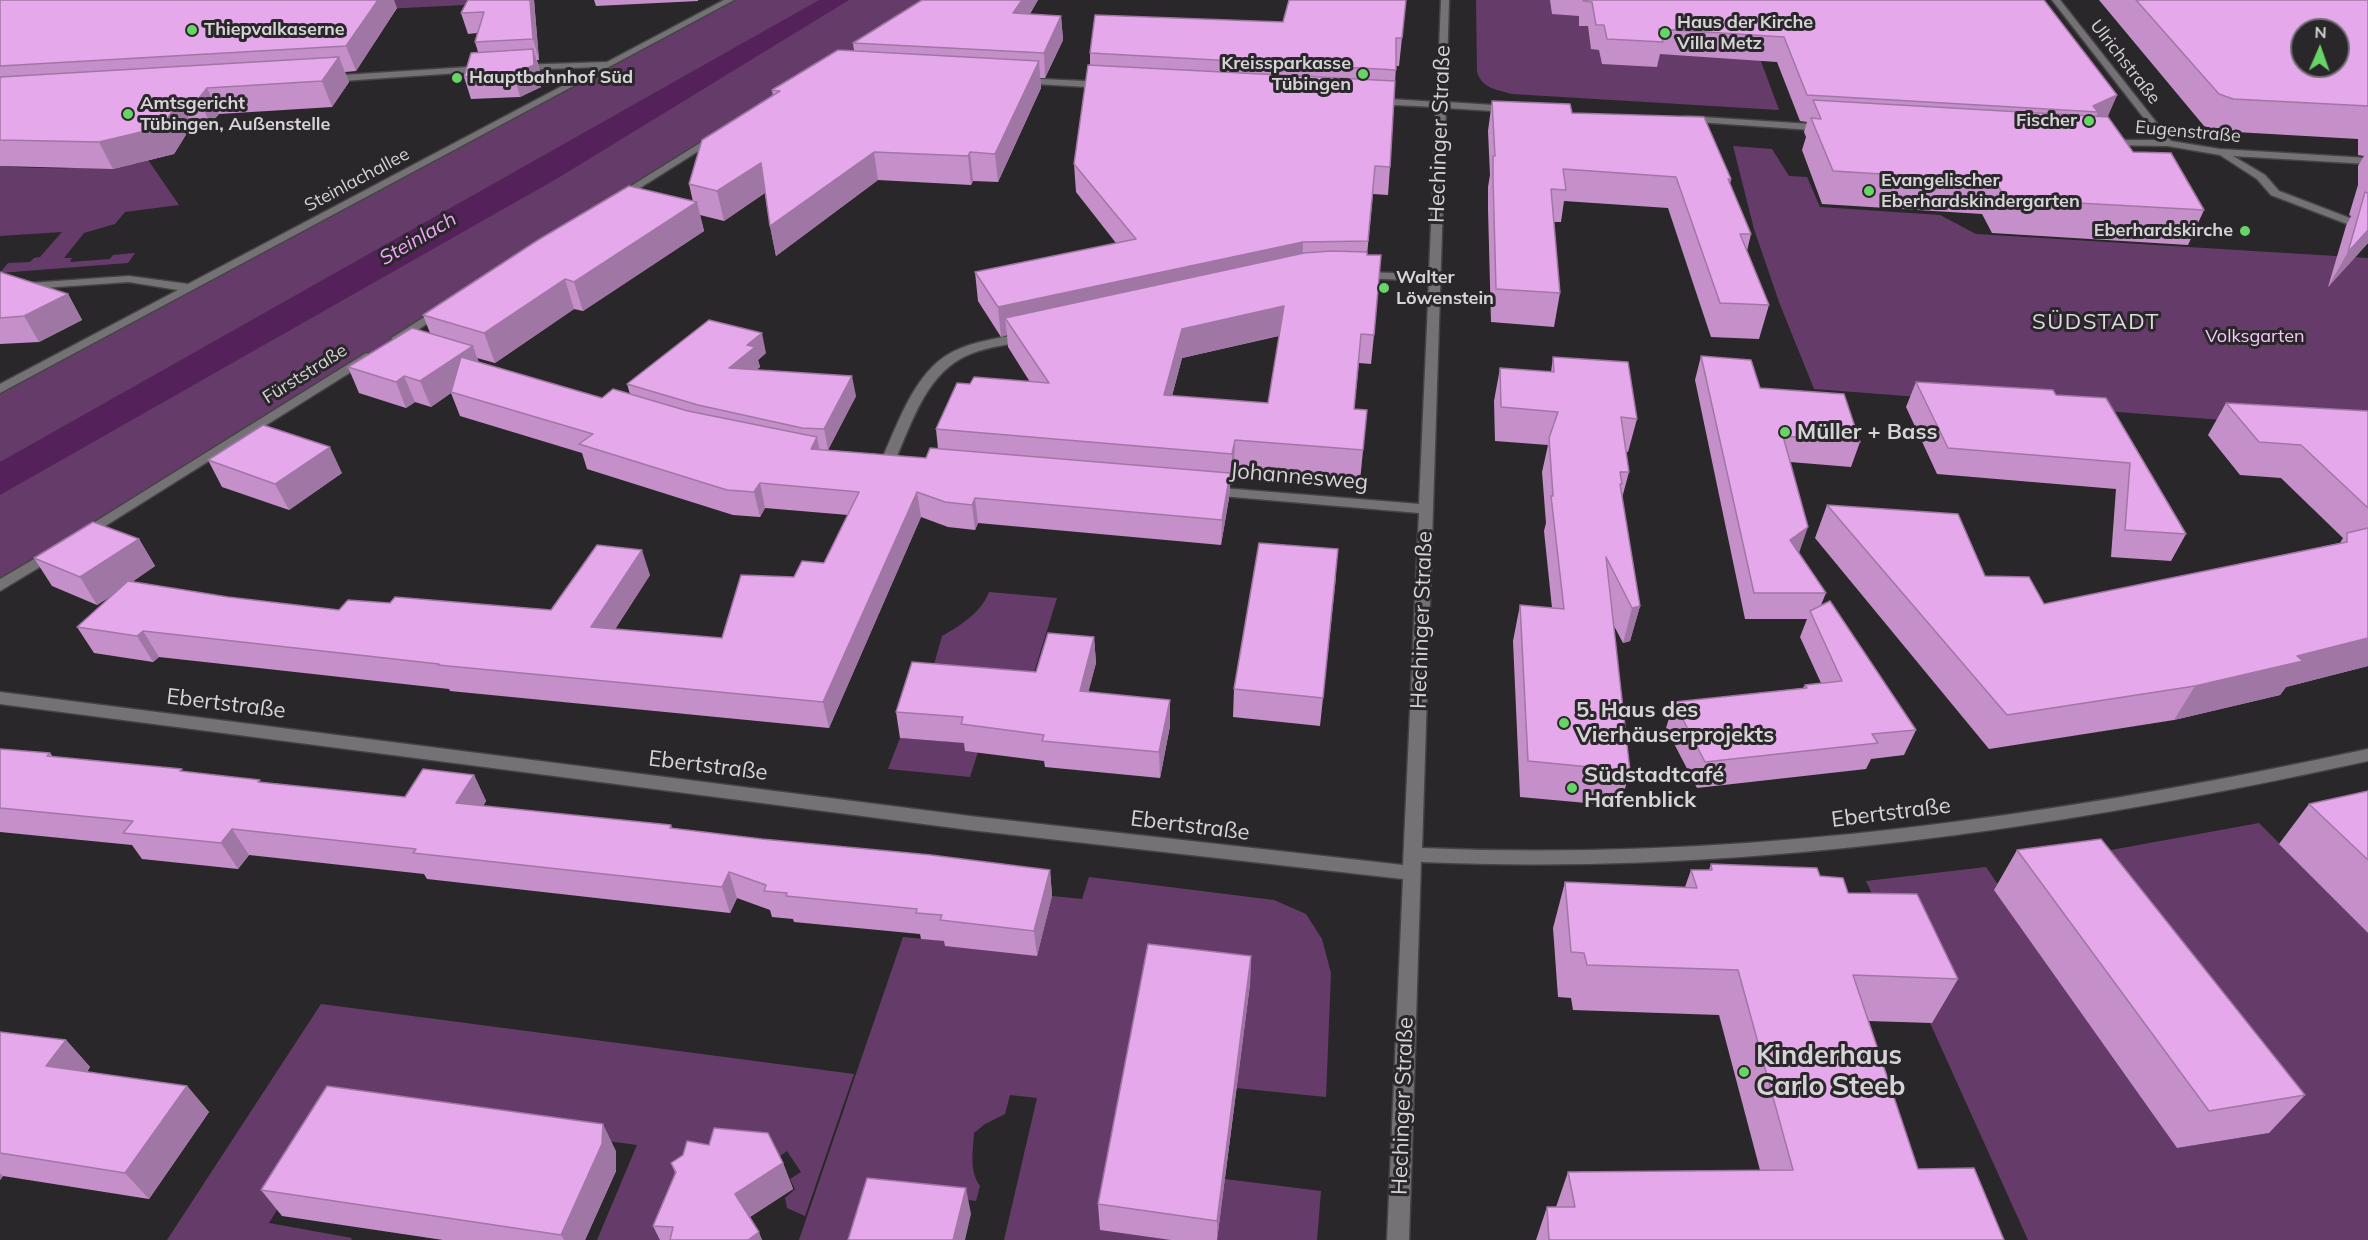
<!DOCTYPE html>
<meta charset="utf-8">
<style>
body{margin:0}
#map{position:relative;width:2368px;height:1240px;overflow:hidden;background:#2a272a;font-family:Mulish,sans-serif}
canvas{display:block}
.north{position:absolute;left:2290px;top:18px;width:60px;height:60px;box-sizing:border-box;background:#2a272a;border:2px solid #6f6c6f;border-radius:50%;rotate:2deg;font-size:16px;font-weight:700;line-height:24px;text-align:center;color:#d6d4d6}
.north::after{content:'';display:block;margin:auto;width:21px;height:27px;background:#67d466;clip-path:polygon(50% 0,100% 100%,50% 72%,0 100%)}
</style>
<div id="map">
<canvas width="2368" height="1240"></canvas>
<div class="north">N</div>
</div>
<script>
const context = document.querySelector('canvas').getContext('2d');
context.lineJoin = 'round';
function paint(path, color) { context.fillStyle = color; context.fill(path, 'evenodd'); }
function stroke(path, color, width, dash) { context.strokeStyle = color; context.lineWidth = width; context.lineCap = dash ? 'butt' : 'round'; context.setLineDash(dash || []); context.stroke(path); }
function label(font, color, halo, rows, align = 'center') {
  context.font = font + ' Mulish,sans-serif'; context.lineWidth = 6; context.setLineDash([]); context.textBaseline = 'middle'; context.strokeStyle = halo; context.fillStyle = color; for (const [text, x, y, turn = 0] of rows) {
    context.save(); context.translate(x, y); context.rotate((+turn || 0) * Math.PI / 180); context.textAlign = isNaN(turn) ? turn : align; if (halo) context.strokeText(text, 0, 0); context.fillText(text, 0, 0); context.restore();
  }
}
paint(new Path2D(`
 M390 0H486L484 4 384 9Z
 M728 0H934L820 70 0 586V389Z
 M1476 0H1550L1745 18 1779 110 1512 94C1497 90 1481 88 1477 71Z
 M1733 146 1772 149 1789 176 1807 177 1820 207 1940 215 1976 234 2368 258V431L1814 389 1779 302 1754 229Z
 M132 159 135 164 148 160 179 205 125 212 115 224 84 233 64 258H72L70 262 110 259 113 255 135 253 128 263 0 273 8 263 30 262 34 258 40 257 62 232 0 236V166C49 169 84 171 132 159Z
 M989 592 1057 598 1031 682 933 668 942 636C961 625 981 613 989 592Z
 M900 738 967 743 965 751 978 752 970 777 888 769Z
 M2259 823 2368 933V1240H2028L1866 881 1986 867 2177 1148 2269 1133 2060 857 2111 850Z
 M1089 877 1274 900 1306 914 1322 939 1331 973 1326 1097 1236 1088 1171 1240H1004L1037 1098 1010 1095 1005 1114 985 1124 974 1133C973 1152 969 1170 980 1186L976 1201 877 1187 860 1240H799L903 937 947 941 1037 956 1052 896 1082 899Z
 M321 1004 854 1074 805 1216 787 1208 785 1198 795 1189 790 1179 801 1172 787 1151 664 1240H597L637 1145 341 1105 269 1223 352 1238 351 1240H167Z
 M1225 1179 1321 1191 1317 1240H1217Z`), '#653c69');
paint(new Path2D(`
 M819 0H849L558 178 0 495V462Z`), '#55215b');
const minor = new Path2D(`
 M724 0H734L0 393V384L178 290 129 282 0 291V285L129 276 188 284 598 67 520 70 517 69V65L607 62Z
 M1441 0H1449L1446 102 1509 106 1514 109 1509 112 1446 108 1422 848C1739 862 2058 816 2368 749V761C2058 829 1739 876 1421 862L1409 1240H1387L1403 879 970 830 0 704V692L970 816 1403 865 1419 513 1210 495 1203 491 1210 487 1419 504 1429 281 1360 278 1354 275 1360 272 1429 274 1436 107 1374 104 1369 101 1374 98 1437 102Z
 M2052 0H2060L2171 141 2220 149 2368 158V164L2233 156 2265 175 2279 191 2368 225V232L2271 195 2257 179 2220 155 2168 146 2105 145 2103 143 2108 140H2161Z
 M484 66 487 67V71L328 82 323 79 328 76Z
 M1021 78 1105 82 1110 85 1105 88 1018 83V79Z
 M1686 116 1826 125 1831 128 1826 131 1683 121V117Z
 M716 133 721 136 719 138 621 200 612 198Z
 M442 306 446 307V311L401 341 397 342 391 338Z
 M1028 333 1034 337 1032 340C1012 344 992 346 973 353 927 369 912 423 894 463L892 466H882L880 463C896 429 911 380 944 357 968 341 1000 338 1028 333Z
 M366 353 370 354V360L86 538 81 539 74 535Z
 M53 548 58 550 60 553 58 556 0 591V579Z`);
stroke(minor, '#464346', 3);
paint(minor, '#757276');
paint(new Path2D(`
 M0 0 397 8 356 71 345 72 349 82 332 107 219 114 210 124 192 125 174 154 113 169 0 166Z
 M534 0 539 60H537L540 71 541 87 520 97 471 99 464 77 478 52 475 42 477 33 468 34 461 13Z
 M594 0H698V1L596 6Z
 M922 0H1038L1030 14 1061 16 1063 40 1045 78H1040L1041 88 998 182 973 181 971 185 878 180 776 256 770 226 765 193 724 221 700 215 704 231 583 311 574 309 495 363 477 358 479 362 602 398 630 394 627 384 766 353 758 360 760 367 756 370 856 396 828 450 926 458 938 449 936 429 970 384 1030 382 1008 347 1007 335 1001 337 978 301 975 272 1116 243 1076 192 1074 164 1090 65V53L1283 22 1406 0 1399 66H1396L1390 167 1388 195 1373 194 1367 255 1374 335 1371 364 1359 363 1354 409 1367 410 1360 481 1234 471 1232 485H1230L1229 498 1221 545 978 523 975 530 948 527 921 517 829 728 450 691 449 689 159 657 153 662 94 653 77 627 116 593 97 605 52 586 34 558 139 539 155 566 132 582 228 597 339 610 390 603 551 610 650 575 615 629 722 638 794 577 824 563 848 515 765 508 760 517 733 515 587 469 582 453 460 416 451 393 431 407 415 402 406 408 359 393 348 367 430 333 423 315 693 202 689 184 773 96 772 90 854 51 853 43ZM1279 336 1268 403 1172 396 1182 358Z
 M1550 0H2044L2117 95 2107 117 2133 152 2204 210 2188 245 1992 233 1982 214 1822 204 1802 150 1806 137 1804 132 1807 122 1800 121 1777 62 1660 54 1657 67 1602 64 1599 50 1591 49 1588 26H1579V16L1552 14Z
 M2099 0H2368V243L2328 287 2346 226 2351 216 2349 215 2358 185V166L2364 156 2358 155V139L2218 131 2204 126Z
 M1492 101 1572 113 1731 179 1730 184 1751 234 1747 251 1769 305 1759 339 1711 337 1668 208 1564 201 1561 222H1554L1560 293 1554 327 1491 322 1488 209V187L1490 175 1488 131Z
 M0 272 68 294 82 320 39 342 0 344Z
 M1701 356 1860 442 1851 467 1790 462 1799 553 1826 593 1821 605 1916 730 1904 755 1871 759 1866 769 1697 788 1666 728 1674 702 1803 688 1805 685 1821 683 1800 637 1807 619H1745L1695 380Z
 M1553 357 1637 419 1628 452H1626L1629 472 1622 498 1640 606 1630 641 1623 643 1613 624 1630 771 1620 806 1520 797 1513 641 1520 605 1552 608 1544 531 1546 523 1542 472 1548 445 1495 441 1494 401 1500 368 1551 372Z
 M1916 382 2056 395 2106 398 2186 534 2171 561 2111 557 2116 489 1937 474 1906 407Z
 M2226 403 2368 411V666L2286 687 2280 695 2174 720 1989 749 1815 538 1827 505 1985 576 2044 604 2340 543 2343 538 2281 478 2240 475 2208 435Z
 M208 460 342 473 289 510 222 487Z
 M1336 577 1320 726 1233 717 1234 689Z
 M1094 637 1096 663 1088 692 1170 700V726L1160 778 1045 767 1044 761 965 751 964 743 900 738 896 712 1036 672Z
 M0 749 50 753 53 757 184 772 261 782 405 797 474 775 486 801 483 806 671 825 672 828 762 839 1050 870 1052 896 1037 956 945 946 944 941 921 939 920 934 794 922 793 919 772 917 770 910 737 898 730 913 427 879 424 874 249 855 238 869 142 859 132 845 0 832Z
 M2368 791V933L2279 844 2309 804Z
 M2017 850 2305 1095 2269 1133 2177 1148 1994 890Z
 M1711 864 1820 876 1848 893 1958 979 1932 1023 1868 1021 1918 1169 2004 1240H1536L1547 1207H1556L1568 1172 1760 1170 1719 1015 1573 1010 1571 998 1558 997 1553 928 1565 882 1685 887 1691 870H1709Z
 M1251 956 1250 984 1217 1240H1171L1100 1230 1098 1204Z
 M0 1032 66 1040 90 1067 87 1072 187 1086 209 1112 149 1199 3 1176 0 1180Z
 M616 1151V1171L585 1240H443L282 1216 261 1190Z
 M671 1163H783L793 1189 750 1217 762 1240H660L653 1226 675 1173Z`), '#c590ca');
paint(new Path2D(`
 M378 0H394L397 8 356 71 346 46Z
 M530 0H534L539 60 533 39Z
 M1022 0H1038L1015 37 1013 13Z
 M1061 16 1063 40 1045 78 1044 53Z
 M533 49 540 71 541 87 520 97 514 74Z
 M339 57 349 82 332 107 322 81Z
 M1039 61 1041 88 998 182 995 154Z
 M207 88 219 114 210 124 199 98Z
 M2117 95 2106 121 2091 128 2098 112 2093 106Z
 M180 99 192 125 174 154 113 169 99 142Z
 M874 152 878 180 776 256 770 226Z
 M970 152 973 181 971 185 968 156Z
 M761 163 766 192 724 221 717 191Z
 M697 202 704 231 583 311 574 282Z
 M2368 230V243L2328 287 2348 252Z
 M1303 242 1302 271 1005 318 1007 335 1001 337 998 307Z
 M565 279 574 309 495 363 484 333Z
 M68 294 82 320 39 342 24 316Z
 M1284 306 1282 335 1182 358 1164 426V395L1182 329Z
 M762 333 766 353 758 360 760 367 734 388 729 368 747 345Z
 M473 346 482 372 451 392V393L431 407 420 381Z
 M404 376 415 402 406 408 396 382Z
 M852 376 856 396 828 450 824 429Z
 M817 437 822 462 811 449Z
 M1235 440 1234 471 1232 485V454Z
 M330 447 342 473 289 510 275 484Z
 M1230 473 1229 498 1221 545 1222 520Z
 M760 483 765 508 760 517 754 492Z
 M917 492 921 517 829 728 823 702Z
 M975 498 978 523 975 530 972 505Z
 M1808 527 1799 553 1790 540Z
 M139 539 155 566 97 605 80 577Z
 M642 550 650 575 600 653 591 627Z
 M1640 606 1630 641 1623 643 1632 608Z
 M143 631 159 657 153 662 137 636Z
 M1094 637 1096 663 1082 717 1080 691Z
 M2368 638V666L2286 687 2280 695 2174 720 2195 686 2297 656Z
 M1170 700V726L1160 778 1159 752Z
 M474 775 486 801 469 829 456 803Z
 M232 829 249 855 238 869 221 843Z
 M1050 870 1052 896 1037 956 1034 931Z
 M729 872 737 898 730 913 722 887Z
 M1251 956 1250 984 1217 1240V1221Z
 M66 1040 90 1067 71 1093 46 1066Z
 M187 1086 209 1112 149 1199 125 1173Z
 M603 1124 616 1151V1171L585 1240H564L561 1235Z
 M783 1163 793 1189 746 1219 735 1194Z
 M0 1173 3 1176 0 1180Z
 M966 1188 971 1214 965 1240H953Z
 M759 1232 762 1240H748Z`), '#a076a4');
const building = new Path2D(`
 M0 0H378L346 46 0 66Z
 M468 0H530L533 39 475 42 484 12 461 13Z
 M922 0H1022L1013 13 1061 16 1044 53 853 43Z
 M1289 0H1406L1402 38H1396V70L1090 53 1095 15 1283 22Z
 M1583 0H2044L2117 95 2093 106 2098 112 1807 95 1784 37 1659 29 1663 42 1607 39 1604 25H1596L1592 2 1583 1Z
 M2136 0H2368V106L2233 99 2219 94ZM2302 30H2338V66H2302Z
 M533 49 534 65 514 74 464 77 471 53Z
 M838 50 1039 61 995 154 970 152 968 156 874 152 770 226 761 163 717 191 689 184 702 140 780 91 772 90Z
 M339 57 322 81 207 88 199 98 180 99 162 127 99 142 0 140V77Z
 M1088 65 1395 81 1390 167 1375 166 1368 241 1303 242 998 307 975 272 1136 239 1074 164Z
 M1813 100 2108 117 2133 152 2171 153 2204 210 2006 199 1995 181 1833 171 1811 118 1821 119Z
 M1492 101 1570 104 1572 113 1704 117 1731 179H1728L1751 234H1740L1769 305 1720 303 1676 177 1563 169 1566 190 1551 189 1560 293 1496 289 1493 178V156H1495Z
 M629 186 697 202 574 282 565 279 484 333 423 315 538 240Z
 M2365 192 2368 193V230L2348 252Z
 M1331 251 1367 252V255H1381L1374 335 1361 334 1354 409 1367 410 1363 450 1235 440 1232 454 936 429 957 383 970 384 974 377 1049 383 1005 318 1304 253ZM1284 306 1268 403 1164 395 1182 329Z
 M0 272 68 294 24 316 0 318Z
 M709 320 762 333 747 345 755 347 729 368 852 376 824 429 802 428 698 405 627 384Z
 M412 328 473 346 420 381 404 376 396 382 348 367Z
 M1701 356 1751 360 1760 388 1844 394 1860 442 1783 436 1808 527 1790 540 1826 593H1754Z
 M461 357 602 398 613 389 688 411 817 437 811 449 926 458 930 448 1230 473 1222 520 975 498 972 505 945 502 917 492 823 702 438 665 439 664 143 631 137 636 77 627 128 581 228 597 339 610 348 600 390 603 395 597 551 610 597 545 642 550 591 627 722 638 741 575 794 577 802 561 824 563 859 492 760 483 754 492 727 490 579 444 593 434 451 392Z
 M1553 357 1628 362 1637 419 1621 417 1629 472H1620L1622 484H1620L1640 606 1632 608 1606 557 1630 771 1528 761 1520 605 1564 609 1551 496H1553L1549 438 1558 412 1501 407 1500 368 1554 372Z
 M1916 382 2053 390 2056 395 2106 398 2186 534 2125 530 2130 463 1948 448Z
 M2226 403 2368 411V508L2301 445 2259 442Z
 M263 425 330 447 275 484 208 460Z
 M1827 505 1958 514 1985 576 2029 577 2044 604 2347 542V533L2368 528V638L2297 656 2303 661 2195 686 2007 715Z
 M93 522 139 539 80 577 34 558Z
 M1259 543 1338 549 1323 698 1234 689Z
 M1830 601 1916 730 1872 734 1878 743 1705 762 1674 702 1807 688 1805 685 1842 681 1810 611Z
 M1048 633 1094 637 1080 691 1170 700 1159 752 1042 741 1044 735 961 724 963 717 896 712 912 662 1036 672Z
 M0 749 50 753 47 756 182 769 180 771 260 780 258 782 405 797 423 769 474 775 456 803 671 825 670 828 762 839 931 855 1050 870 1034 931 940 920 942 915 916 913 917 909 786 896 787 893 764 891 766 885 729 872 722 887 413 853 416 849 232 829 221 843 123 833 133 821 0 808Z
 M2368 791V860L2309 804Z
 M2101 839 2305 1095 2209 1111 2017 850Z
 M1711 864 1817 868 1820 876 1843 878 1848 893 1917 894 1958 979 1853 975 1918 1169 1974 1168 2004 1240H1549L1547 1207H1575L1568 1172 1793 1170 1738 970 1587 965 1584 953 1571 952 1565 882 1697 888 1691 870H1712Z
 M1148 944 1251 956 1217 1221 1098 1204Z
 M0 1032 66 1040 46 1066 187 1086 125 1173 0 1153Z
 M327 1086 603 1124 602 1144 561 1235 261 1190Z
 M714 1128 768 1133 783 1163 735 1194 759 1232 748 1240H670L673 1227 653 1226 676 1172 671 1163 683 1155 687 1141 709 1145Z
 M867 1178 966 1188 953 1240H848Z`);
paint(building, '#e5a8eb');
stroke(building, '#a076a4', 1.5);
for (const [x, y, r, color] of [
 [192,30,6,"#67d466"],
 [1665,33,6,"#67d466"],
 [1363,74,6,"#67d466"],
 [457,78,6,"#67d466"],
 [128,114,6,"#67d466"],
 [2089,121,6,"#67d466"],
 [1869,191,6,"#67d466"],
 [2245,231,6,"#67d466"],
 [1384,288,6,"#67d466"],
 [1785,432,6,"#67d466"],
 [1564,723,6,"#67d466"],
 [1572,788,6,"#67d466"],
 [1744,1072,6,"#67d466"]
]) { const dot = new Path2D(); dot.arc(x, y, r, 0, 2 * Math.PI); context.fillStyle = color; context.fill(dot); stroke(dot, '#2a272a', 2); }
label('bold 18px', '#d6d4d6', '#2a272a', [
 ["Haus der Kirche",1677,23],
 ["Villa Metz",1677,44],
 ["Thiepvalkaserne",204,30],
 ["Kreissparkasse",1351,64,"right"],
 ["Tübingen",1351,85,"right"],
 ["Hauptbahnhof Süd",469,78],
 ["Amtsgericht",140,104],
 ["Tübingen, Außenstelle",140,125],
 ["Fischer",2077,121,"right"],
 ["Evangelischer",1881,181],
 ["Eberhardskindergarten",1881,202],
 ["Eberhardskirche",2233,231,"right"],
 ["Walter",1396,278],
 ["Löwenstein",1396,299]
], 'left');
label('18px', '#d6d4d6', '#2a272a', [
 ["Ulrichstraße",2125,62,52],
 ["Eugenstraße",2188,132,5],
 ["Steinlachallee",357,180,-28],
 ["Fürststraße",305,374,-32]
]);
label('18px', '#f7c8fc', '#2a272a', [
 ["Volksgarten",2255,337]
]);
label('italic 20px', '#f3a5fb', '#2a272a', [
 ["Steinlach",418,239,-30]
]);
label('22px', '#d6d4d6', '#2a272a', [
 ["Hechinger Straße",1440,134,-88],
 ["Johannesweg",1299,477,5],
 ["Hechinger Straße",1422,620,-88],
 ["Ebertstraße",226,704,7],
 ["Ebertstraße",708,766,7],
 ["Ebertstraße",1891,813,-7],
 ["Ebertstraße",1190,826,7],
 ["Hechinger Straße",1403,1106,-88]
]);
context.letterSpacing = '1.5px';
label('22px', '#dedade', '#2a272a', [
 ["SÜDSTADT",2096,322]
]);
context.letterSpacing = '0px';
label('bold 22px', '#d6d4d6', '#2a272a', [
 ["Müller + Bass",1797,432],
 ["5. Haus des",1576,710],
 ["Vierhäuserprojekts",1576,735],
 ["Südstadtcafé",1584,775],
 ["Hafenblick",1584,800]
], 'left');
label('bold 27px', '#d6d4d6', '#2a272a', [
 ["Kinderhaus",1756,1056],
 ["Carlo Steeb",1756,1087]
], 'left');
</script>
